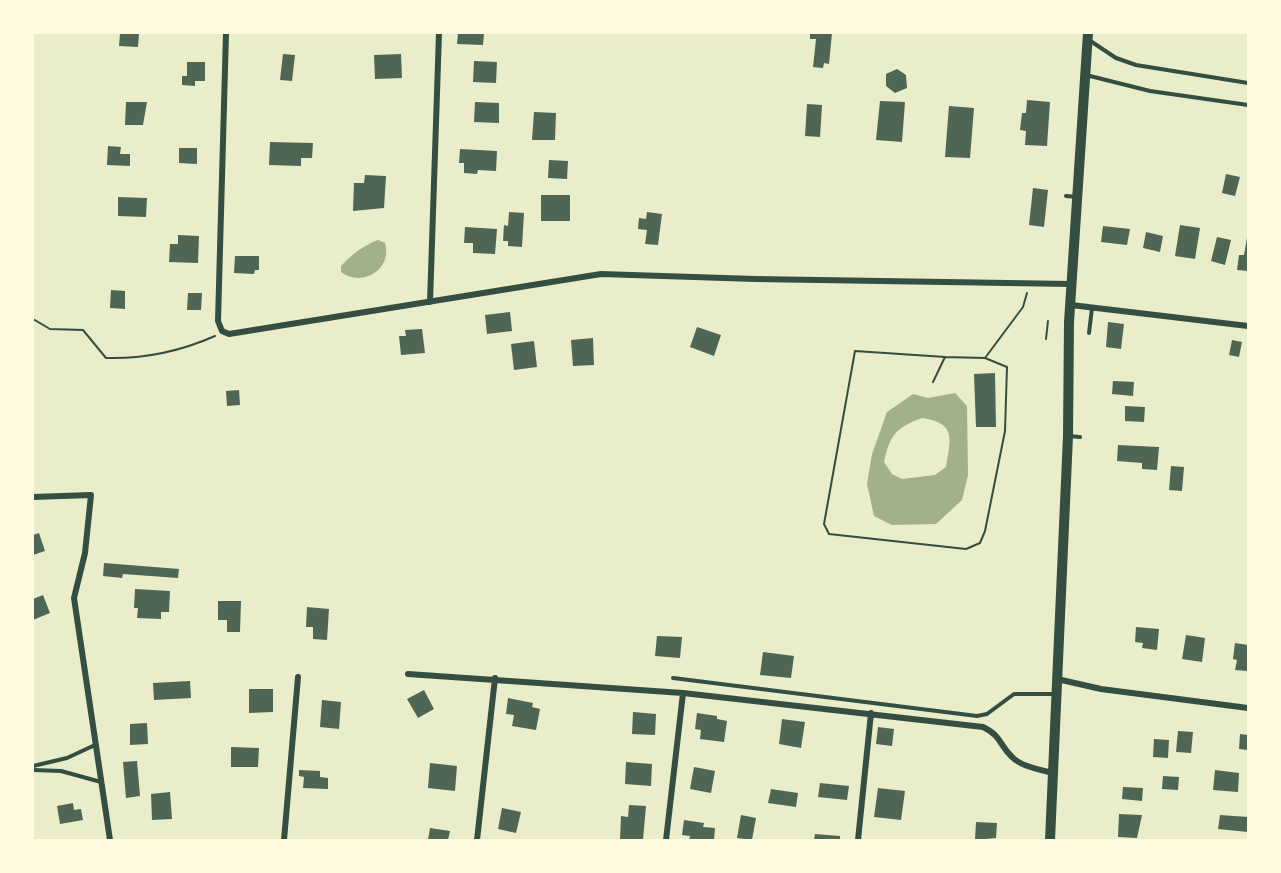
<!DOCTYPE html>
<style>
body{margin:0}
#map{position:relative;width:1281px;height:873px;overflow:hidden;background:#e9edc9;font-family:"Fira Sans",sans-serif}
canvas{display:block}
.frame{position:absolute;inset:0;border:34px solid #fefae0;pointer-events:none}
</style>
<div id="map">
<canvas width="1281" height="873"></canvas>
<div class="frame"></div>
</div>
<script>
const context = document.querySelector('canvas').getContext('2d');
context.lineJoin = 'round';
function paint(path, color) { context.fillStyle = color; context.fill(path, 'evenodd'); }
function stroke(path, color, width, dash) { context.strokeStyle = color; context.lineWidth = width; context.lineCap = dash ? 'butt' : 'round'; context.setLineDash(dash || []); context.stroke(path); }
paint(new Path2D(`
 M378 240 385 243C393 269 362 288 341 272V266C351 255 364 245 378 240Z
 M955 393 967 406 968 475 962 500 936 524 892 525 874 516 867 484 872 454 887 412 913 394 928 398ZM922 418C956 423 951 438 946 467L935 475 902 479 892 474 884 462C890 434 896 428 922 418Z`), '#a3b18a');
paint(new Path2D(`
 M120 33 139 34 138 47 119 46Z
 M458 33H484L483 45 457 44Z
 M810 33H832L829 64 824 63 823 68 813 67 816 39H810Z
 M283 54 295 55 292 81 280 80Z
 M401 54 402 78 375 79 374 55Z
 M474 61 497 62 496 83 473 82Z
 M187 62H205V81H195V86L182 85V76H187Z
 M897 69 906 75 907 88 895 93 886 86V74Z
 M1027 100 1050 102 1047 146 1025 145 1026 131 1020 130 1022 113H1026Z
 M880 101 905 102 902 142 876 140Z
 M126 102H147L143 125H125Z
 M475 102 499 103V123L474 122Z
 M807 104 822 105 820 137 805 136Z
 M949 106 974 108 970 158 945 157Z
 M534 112 556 113 555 140H532Z
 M270 142 313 143 312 158H301V166L269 165Z
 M108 146 121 147 120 154H130V166L107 165Z
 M179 148H197V164L179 163Z
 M460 149 497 151 496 171 478 170 477 174 464 173V163H459Z
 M549 160 568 161 567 179 548 178Z
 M1226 174 1240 177 1235 196 1222 193Z
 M365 175 386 176 384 208 353 211 354 183H364Z
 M1033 188 1048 190 1044 227 1029 225Z
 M541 195H570V221H541Z
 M118 197 147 198 146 217 118 216Z
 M509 212 524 213 522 247 508 246V241H503L504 225 508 226Z
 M647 212 662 214 658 245 645 244 647 230 638 229 639 218 646 219Z
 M1180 225 1200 228 1195 259 1175 256Z
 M1103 226 1130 229 1127 245 1101 242Z
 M465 227 497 229 495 254 473 253V243H464Z
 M1146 232 1163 236 1160 252 1143 248Z
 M178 235 199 236 198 263 169 262 170 244H178Z
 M1217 237 1231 240 1225 265 1211 261Z
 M1247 238H1248V271L1237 270 1239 255H1244Z
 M235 256H259V270H255L254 274 234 273Z
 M111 290 125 291V309L110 308Z
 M188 293H202L201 310H187Z
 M510 312 512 331 487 334 485 315Z
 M1108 322 1124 324 1121 349 1106 347Z
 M697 327 721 335 714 356 690 347Z
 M422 329 425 353 401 355 399 336H406L405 330Z
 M593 338 594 365 573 366 571 340Z
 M1232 340 1242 342 1239 357 1229 355Z
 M534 341 537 367 514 370 511 344Z
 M995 373 996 427H976L974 374Z
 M1113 381 1134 382 1133 396 1112 394Z
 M239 390 240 405 227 406 226 391Z
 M1125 406 1145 407 1144 422 1125 421Z
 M1118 445 1159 447 1157 470 1142 469V463L1117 461Z
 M1171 466 1184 467 1182 491 1169 490Z
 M39 533 45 551 33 555V535Z
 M104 563 179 569 178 578 123 574 122 578 103 576Z
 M135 589 170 591 169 612H161V619L137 618 138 608H134Z
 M43 595 50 613 33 620V599Z
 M218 601H241L240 632H227V620H218Z
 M307 607 329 609 327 640 313 639V627H306Z
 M1136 627 1159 629 1157 650 1142 648 1143 643 1135 642Z
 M1186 635 1205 638 1202 662 1182 659Z
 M657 636 682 637 680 658 655 656Z
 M1235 643 1248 645V671L1235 670 1237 660 1233 659Z
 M763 652 794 656 791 678 760 675Z
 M190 681 191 698 154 700 153 683Z
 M249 689H273V712L249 713Z
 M424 690 434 709 418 718 407 699Z
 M508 698 533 703 532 707 540 709 536 730 512 726 514 715 506 714Z
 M322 700 341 702 339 729 320 727Z
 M633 712 656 714 655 735 632 734Z
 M697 713 717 716V719L727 721 724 742 700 739 701 730 695 729Z
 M782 719 805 722 801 748 779 744Z
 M147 723 148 744 130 745V724Z
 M878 727 894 729 892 746 876 744Z
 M1178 731 1193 732 1191 753 1176 752Z
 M1240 734 1248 735V750L1239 749Z
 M1154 739 1169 740 1168 758 1153 757Z
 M231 747 259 748 258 767H231Z
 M137 761 140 796 126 798 123 762Z
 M626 762 652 764 651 786 625 784Z
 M430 763 457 766 455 791 428 788Z
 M694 767 715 771 711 793 690 789Z
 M299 770 320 771V777L328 778V789L303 788 304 777 299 776Z
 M1215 770 1239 773 1238 792 1213 790Z
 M1163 776 1179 777 1178 790 1162 789Z
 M820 783 849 786 847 800 818 797Z
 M1123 787 1143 788 1142 801 1122 799Z
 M878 788 905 791 901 820 874 817Z
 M771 789 798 793 796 807 768 803Z
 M170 792 172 819 152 820 151 794Z
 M73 803 74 810 81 809 83 820 60 824 57 806Z
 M629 805 646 806 643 840H620L621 816 628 817Z
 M502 808 521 812 516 833 498 829Z
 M1119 814 1142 815 1137 838 1118 837Z
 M741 815 756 818 752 840 737 838Z
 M1220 815 1248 817V832L1218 829Z
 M684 820 704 823 703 827 715 828 714 840H689L690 836 682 835Z
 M976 822 997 823 996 838 975 840Z
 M430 828 450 831 448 840H428Z
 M815 834 840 836V840H814Z`), '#4f6655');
stroke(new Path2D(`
 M33 319 50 329 83 330 106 358C143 359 181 351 215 336
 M1046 339 1048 321
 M945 357 855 351 824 524 829 534 966 549 980 543 985 531 1005 431 1007 367 985 358
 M933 382 945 357 985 358 1023 307 1027 293`), '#344e41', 2);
stroke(new Path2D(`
 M1089 40 1116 58 1136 65 1248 83
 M1086 75 1150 91 1248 105
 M1066 196 1077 197
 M1089 333 1092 308
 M1068 436 1080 437
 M673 678 977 716 987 714 1014 694H1056
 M33 766 67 758 95 745
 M33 770 61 771 101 782`), '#344e41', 4);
stroke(new Path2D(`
 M226 33 218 321 222 331 229 334 601 274 755 279 1071 284
 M430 302 439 33
 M1071 305 1248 326
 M33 497 91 495 85 553 74 598 110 840
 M408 674 683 693 983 727C1002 736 999 745 1012 757 1022 767 1039 769 1052 773
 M1057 679 1101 689 1248 708
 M284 840 298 677
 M477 840 495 678
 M666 840 683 693
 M858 840 871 713`), '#344e41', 6);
stroke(new Path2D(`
 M1050 840 1068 436 1069 322 1088 33`), '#344e41', 10);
</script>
